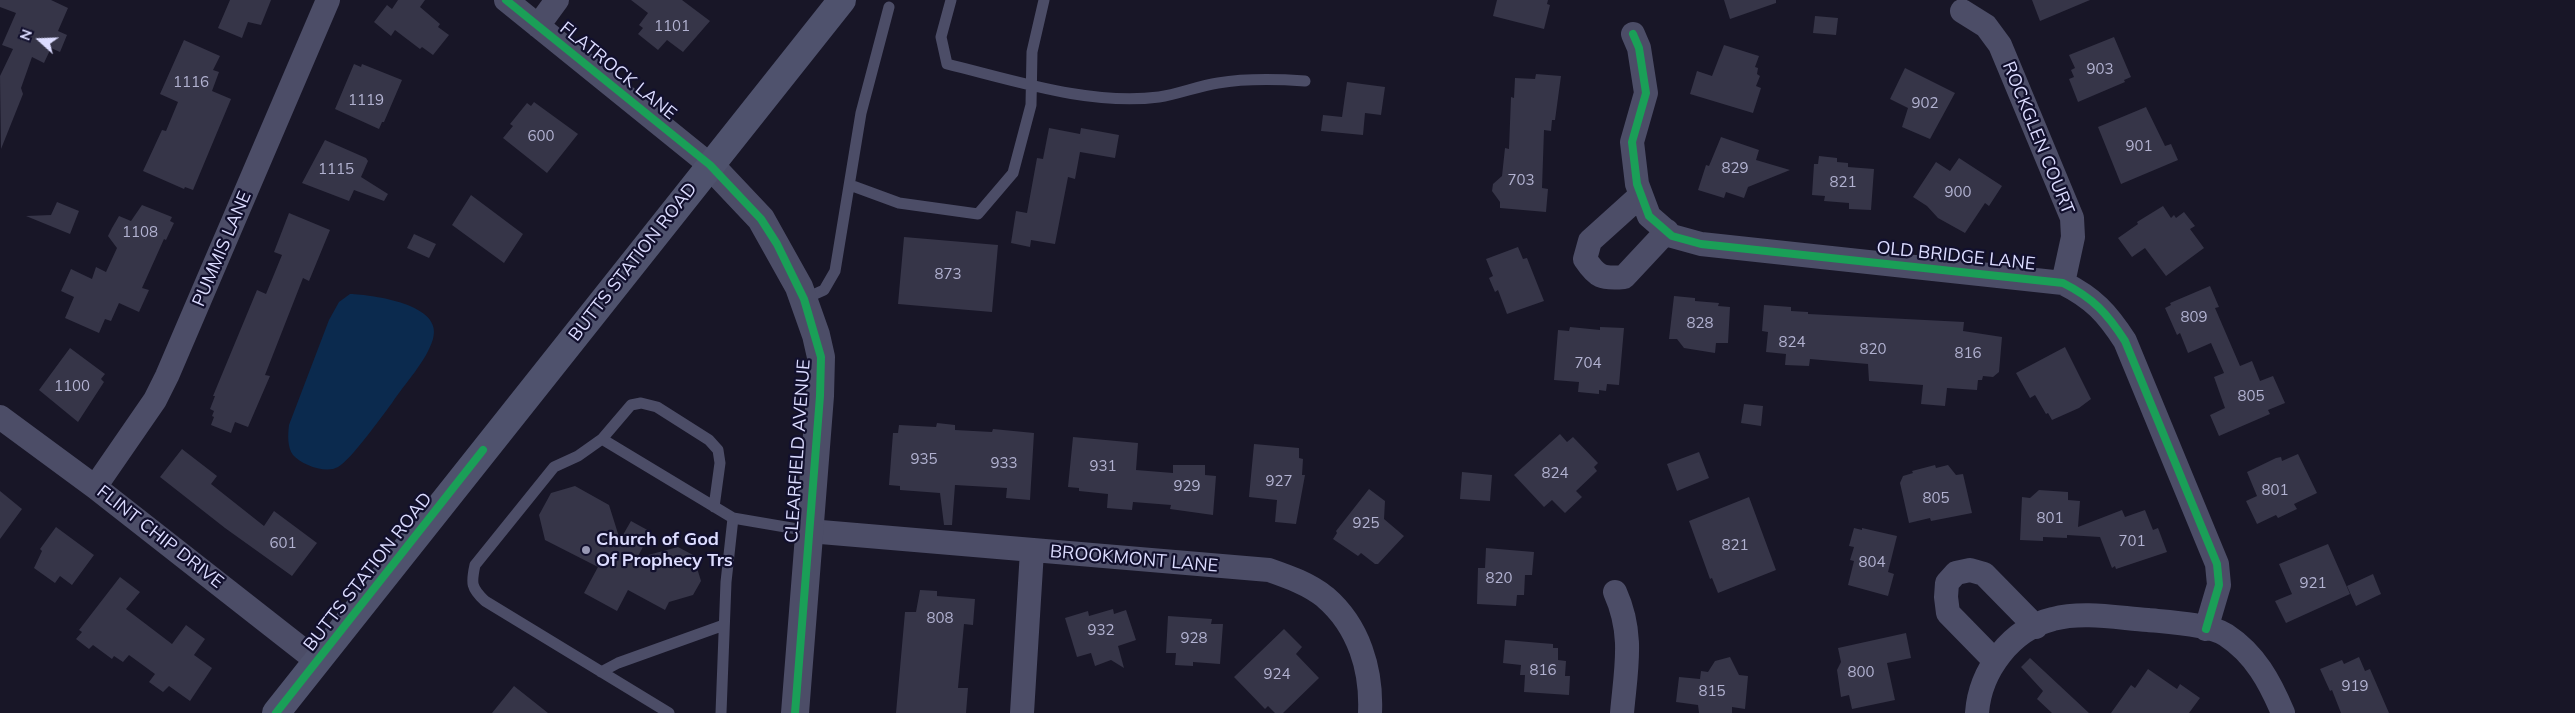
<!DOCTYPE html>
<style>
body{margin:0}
#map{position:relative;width:2575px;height:713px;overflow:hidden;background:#181627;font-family:Mulish,sans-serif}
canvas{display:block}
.north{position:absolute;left:15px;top:15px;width:50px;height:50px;-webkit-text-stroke:4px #12102d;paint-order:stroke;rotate:290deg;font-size:14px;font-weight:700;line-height:20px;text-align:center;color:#dcdcff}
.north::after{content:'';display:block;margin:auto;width:18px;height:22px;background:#dcdcff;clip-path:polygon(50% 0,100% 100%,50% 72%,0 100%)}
</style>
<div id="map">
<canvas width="2575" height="713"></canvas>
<div class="north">N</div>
</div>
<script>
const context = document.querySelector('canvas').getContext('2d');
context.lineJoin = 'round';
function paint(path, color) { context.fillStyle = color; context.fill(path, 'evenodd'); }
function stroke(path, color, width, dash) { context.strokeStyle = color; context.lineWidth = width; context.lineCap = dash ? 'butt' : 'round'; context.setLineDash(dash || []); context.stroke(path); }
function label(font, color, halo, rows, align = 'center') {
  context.font = font + ' Mulish,sans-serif'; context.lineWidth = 4.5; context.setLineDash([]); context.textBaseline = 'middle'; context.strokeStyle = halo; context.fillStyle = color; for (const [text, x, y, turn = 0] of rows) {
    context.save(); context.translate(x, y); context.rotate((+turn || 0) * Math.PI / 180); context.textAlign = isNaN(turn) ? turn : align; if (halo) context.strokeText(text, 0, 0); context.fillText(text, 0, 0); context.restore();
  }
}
paint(new Path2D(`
 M350 294C373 295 444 304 433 339 426 362 405 383 392 403 382 416 351 460 338 467 326 474 302 465 293 455 287 447 288 434 289 425L329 320 339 302Z`), '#0b2a4e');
paint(new Path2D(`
 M0 0H51L68 8 58 31 67 35 60 52 51 48 44 63 32 57 21 88 23 94 1 149 0 76 13 49 2 45 16 13 0 7Z
 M230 0H271L261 25 248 22 242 38 218 28Z
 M398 0H425L420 7 440 24 438 27 449 35 433 55 422 47 420 49 395 30 391 36 374 22 387 5 392 9Z
 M631 0H682L710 21 683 52 667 40 658 50 638 34 643 28 639 25 648 13Z
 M1497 0H1548L1547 4 1550 5 1544 29 1493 16Z
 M1724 0H1776V3L1730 19Z
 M2032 0H2090L2040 21Z
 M1815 16 1838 18 1836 35 1813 33Z
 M2114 37 2131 77 2124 80 2125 82 2078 102 2069 79 2074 77 2071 70 2075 68 2069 55Z
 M184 40 220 56 213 70 219 72 212 91 231 99 193 190 185 187 184 189 143 171 162 130 166 131 178 102 160 94Z
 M1724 45 1759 56 1755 67 1758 68 1757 74 1760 76 1756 86 1761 88 1753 113 1690 94 1697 71 1712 76Z
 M354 64 361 67 362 64 402 80 384 122H382L379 129 335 109Z
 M1905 68 1955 93 1930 139 1902 127 1908 108 1890 99Z
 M1536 74 1561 76 1555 120H1552L1551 131 1544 130 1542 188 1548 189 1546 212 1500 208V202L1492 191 1493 184 1502 176 1505 148 1509 149 1511 97 1514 98 1515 78 1535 79Z
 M1347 82 1385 87 1381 115 1365 113 1363 135 1321 131 1323 115 1342 117Z
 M534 102 578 134 547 173 503 138 513 126 510 124 527 103 531 106Z
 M2146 107 2165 146 2171 144 2178 160 2121 184 2098 127Z
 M1049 128 1080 134 1081 128 1119 135 1115 158 1080 152 1075 179 1068 177 1055 244 1031 240 1030 247 1011 243 1016 211 1027 213 1037 158 1043 159Z
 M1721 137 1759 150 1756 160 1790 170 1748 187 1744 198 1726 192 1724 198 1698 190 1706 165 1709 166Z
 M325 140 366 158 368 161 361 177 388 194 384 201 354 190 349 201 302 183Z
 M1819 156 1837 158V162L1848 163V167L1874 169 1871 210 1849 209V203L1824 201 1825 196 1812 195 1814 164H1818Z
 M1959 158 2002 186 1989 206 1985 203 1965 233 1938 218 1927 206 1913 197 1936 162 1950 171Z
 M471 195 523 234 504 263 452 225Z
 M57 202 79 211 70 234 26 216 51 215Z
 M142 205 172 217 170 221 174 223 166 240 164 239 142 288 149 290 139 312 119 303 111 321 105 319 99 333 65 318 74 297 61 291 71 269 92 279 96 267 106 272 117 248 108 236 112 228 119 216 131 221Z
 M2163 206 2171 218 2174 215 2176 218 2184 212 2195 226 2190 229 2204 248 2166 276 2145 248 2132 257 2118 238 2138 224 2137 222Z
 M289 213 330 230 309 281 303 278 265 375 270 376 248 427 235 422 231 433 211 425 214 417 212 416 214 411 210 409 215 396H213L257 290 266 294 282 255 274 252Z
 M414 234 436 244 429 258 407 248Z
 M904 237 998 245 992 312 898 304Z
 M1518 247 1523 259 1527 258 1544 301 1507 314 1498 290 1495 292 1489 278 1493 276 1486 259Z
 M2210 286 2219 307 2215 308 2240 366 2252 361 2260 381 2273 376 2285 403 2268 410 2270 414 2219 436 2210 415 2225 408 2214 377 2224 373 2211 343 2188 353 2180 333 2177 335 2165 308 2171 305 2170 303Z
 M1674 296 1695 298V301L1719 303 1718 306 1730 307 1728 343H1716L1715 353 1684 348 1677 339H1669Z
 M1764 305 1791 307V311L1808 312V314L1964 322 1963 331 2002 337 1999 372 1993 377 1983 376 1982 380H1978L1977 390 1947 388 1945 406 1921 404 1923 385 1869 381 1868 364 1810 359 1809 366 1785 365 1786 354 1766 352 1768 332 1762 331Z
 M1570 327 1600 330V327L1624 328 1619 385 1607 384 1606 391 1599 390V394L1578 392 1579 382 1554 380 1558 330 1569 331Z
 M2065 347 2091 399 2079 408 2052 420 2048 413 2046 414 2035 395 2030 398 2016 373Z
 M70 348 105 374 101 379 104 382 78 422 39 390Z
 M1744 404 1763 406 1761 426 1741 423Z
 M937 423 955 425V430L992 432 993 429 1034 433 1030 500 1006 498 1007 488 955 485 952 525H944L940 493 900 490V486L889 485 893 433H898L899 425 936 427Z
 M1560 434 1567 442 1573 437 1598 463 1594 467 1597 471 1576 491 1582 497 1565 513 1552 500 1544 507 1514 475Z
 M1073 437 1138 443 1136 470 1173 473V465H1205V475L1216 476 1213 515 1170 509 1171 505 1133 502 1132 510 1107 508 1108 494 1079 491V488L1068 487Z
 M1254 444 1299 448V458L1303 459 1302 475H1305L1296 524 1275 522 1277 500 1249 497Z
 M182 449 217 476 211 484 264 526 274 511 317 543 292 576 225 528 160 477Z
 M1699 452 1709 478 1677 491 1667 464Z
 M2298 454 2317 493 2294 504 2297 509 2278 518 2276 515 2257 524 2246 501 2257 496 2247 472 2276 458 2281 457 2282 461Z
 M1935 465 1936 468 1948 465 1956 475 1963 474 1972 513 1931 521 1930 518 1909 523 1900 483 1903 476 1913 473 1912 471Z
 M1462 472 1492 475 1490 501 1460 499Z
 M575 486 609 505 620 540 631 521 651 532 637 558 678 547 693 555 701 581 693 595 669 602 665 610 628 590 617 611 584 593 598 567 545 540 539 515 551 493Z
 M1369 489 1385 501 1384 519 1404 536 1378 564H1375L1361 553 1358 556 1333 539 1337 533 1336 531Z
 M2039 490 2068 492V500L2080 501 2078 527 2122 510 2125 517 2145 510 2153 530 2158 528 2167 552 2116 569 2115 566 2112 568 2100 537 2067 535V538L2043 537V541L2020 540 2022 497 2030 498Z
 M0 491 22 509 0 539Z
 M1749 497 1776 570 1718 593 1712 578 1710 579 1689 521Z
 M56 527 94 555 72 585 60 576 55 583 34 568 42 551 40 549Z
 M1854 528 1862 530V528L1897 536 1888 572 1894 574 1888 596 1848 585 1854 561 1850 560 1854 547 1849 546Z
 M2328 544 2350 594 2286 623 2275 601 2292 594 2279 564Z
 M1486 548 1534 552 1532 575H1525L1524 595H1517L1516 606 1477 604 1478 568H1485Z
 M2373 574 2381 594 2356 606 2347 586Z
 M120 577 140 592 126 609 172 644 186 625 205 639 194 655 212 668 190 701 169 686 163 692 149 682 155 674 129 655 123 662 114 656 112 659 93 645 89 649 76 639 82 632 79 630Z
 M920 590 937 591V596L975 599 973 625 964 624 958 688H968L966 713H896L905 612H916Z
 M1113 609 1114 614 1126 610 1136 640 1118 646 1124 668 1111 660 1095 666 1091 653 1077 657 1065 618 1088 611 1089 616Z
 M1168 616 1212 619 1211 624H1223L1220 664 1193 662V666L1175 665 1176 653H1166Z
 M1284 629 1302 647 1296 654 1319 678 1283 713H1275L1268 706 1265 709 1234 677Z
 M1906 633 1911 658 1887 663 1895 700 1852 709 1849 695 1841 697 1837 670 1841 662 1838 648Z
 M1505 640 1553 644V648H1558V660L1566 661 1565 676H1570L1569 695 1524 692 1525 675H1520L1521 665 1503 663Z
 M1730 657 1739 675 1748 676 1745 709 1732 707V713H1699L1698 705 1676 702 1679 677 1700 679 1701 671 1708 672 1715 661Z
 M2359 657 2365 671 2370 669 2389 713H2341L2332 690 2330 691 2320 669 2342 660 2344 664Z
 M2030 658 2089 713H2052L2037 699 2043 691 2021 667Z
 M2148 669 2177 689 2180 684 2200 698 2189 713H2111L2131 685 2135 688Z
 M514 686 548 713H492Z`), '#363548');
stroke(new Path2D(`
 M951 0 941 37 947 64C1013 80 1090 106 1159 97 1179 94 1198 86 1218 83 1248 78 1276 79 1305 81
 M850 185 899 203 978 214 1013 173 1031 105 1032 52 1044 0
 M804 299 824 290 835 271 861 113 889 7
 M602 439 733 518 809 531
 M601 672 618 663 724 625
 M669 713 485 601C471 588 471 583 475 565L554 467 578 456 602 439 631 405 641 403 657 407 709 440 718 450 720 463 714 507
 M721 713 726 582 733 518`), '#4c4d67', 11);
stroke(new Path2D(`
 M506 0 710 165
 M1962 11 1986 26 2000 45 2072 218 2073 237 2063 283
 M538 26 557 0
 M1633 34 1639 48 1646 93 1632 142 1637 184 1649 216 1672 236 1701 244 2063 283C2093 298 2107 313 2125 341L2217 564 2219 585 2206 629
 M1641 195 1590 241 1585 259C1597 277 1602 279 1624 277L1667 231
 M0 417 95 487 317 661
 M95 487 155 400 167 376 328 0
 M809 531 1269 570C1289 577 1309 584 1325 597 1359 626 1372 670 1370 713
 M1615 592C1634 634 1626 668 1622 713
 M1994 660 1948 613 1946 597 1947 583 1956 573 1970 570 1984 574 2036 627
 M1022 713 1032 551
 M1977 713C1980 671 2011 629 2053 619 2083 611 2118 618 2148 620 2168 622 2209 624 2226 635 2255 654 2270 682 2283 713`), '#4c4d67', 24);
stroke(new Path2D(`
 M710 165 761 219 799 287 816 335 821 357 820 396 795 713`), '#4c4d67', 28);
stroke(new Path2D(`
 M276 713 842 0`), '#4f526d', 28);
stroke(new Path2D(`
 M506 0 710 165 761 219 777 244 804 299 821 357 820 396 795 713
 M1633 34 1639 48 1646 93 1632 142 1637 184 1649 216 1672 236 1701 244 2063 283C2093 298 2107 313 2125 341L2217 564 2219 585 2206 629
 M276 713 483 450`), '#1a9f57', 8);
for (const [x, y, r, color] of [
 [586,550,5,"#9797b3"]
]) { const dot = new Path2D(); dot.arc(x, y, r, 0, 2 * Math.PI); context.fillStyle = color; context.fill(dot); stroke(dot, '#12102d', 2); }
label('15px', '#b2b2d1', null, [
 ["1101",672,26],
 ["903",2100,69],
 ["1116",191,82],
 ["1119",366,100],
 ["902",1925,103],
 ["600",541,136],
 ["901",2139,146],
 ["829",1735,168],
 ["1115",336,169],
 ["703",1521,180],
 ["821",1843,182],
 ["900",1958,192],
 ["1108",140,232],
 ["873",948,274],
 ["809",2194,317],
 ["828",1700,323],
 ["824",1792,342],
 ["820",1873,349],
 ["816",1968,353],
 ["704",1588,363],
 ["1100",72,386],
 ["805",2251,396],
 ["935",924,459],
 ["933",1004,463],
 ["931",1103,466],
 ["824",1555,473],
 ["927",1279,481],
 ["929",1187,486],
 ["801",2275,490],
 ["805",1936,498],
 ["801",2050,518],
 ["925",1366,523],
 ["701",2132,541],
 ["601",283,543],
 ["821",1735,545],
 ["804",1872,562],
 ["820",1499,578],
 ["921",2313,583],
 ["808",940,618],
 ["932",1101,630],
 ["928",1194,638],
 ["816",1543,670],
 ["800",1861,672],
 ["924",1277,674],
 ["919",2355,686],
 ["815",1712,691]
]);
label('18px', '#dcdcff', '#12102d', [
 ["FLATROCK LANE",618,71,39],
 ["ROCKGLEN COURT",2038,138,68],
 ["PUMMIS LANE",222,249,-67],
 ["OLD BRIDGE LANE",1956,256,6],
 ["BUTTS STATION ROAD",633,262,-52],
 ["CLEARFIELD AVENUE",798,451,-86],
 ["FLINT CHIP DRIVE",160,537,38],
 ["BROOKMONT LANE",1134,559,5],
 ["BUTTS STATION ROAD",368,572,-52]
]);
label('bold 18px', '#dcdcff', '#12102d', [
 ["Church of God",596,540],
 ["Of Prophecy Trs",596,561]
], 'left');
</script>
